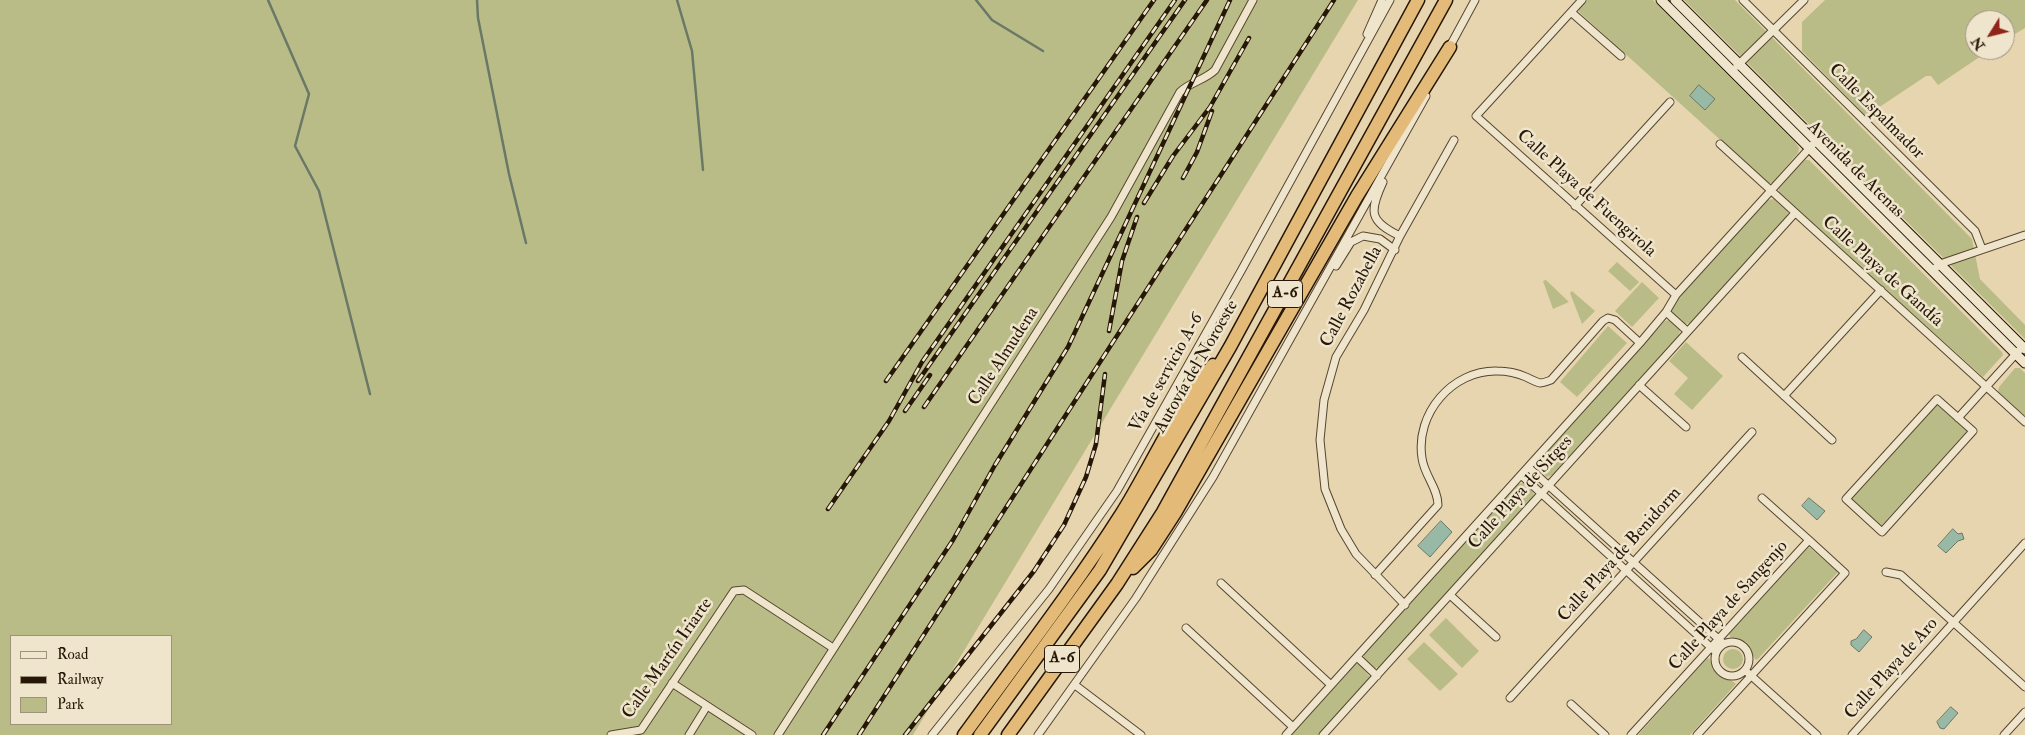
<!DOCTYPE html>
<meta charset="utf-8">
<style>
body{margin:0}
#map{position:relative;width:2025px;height:735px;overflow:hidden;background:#e7d5b0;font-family:"IM FELL Double Pica",serif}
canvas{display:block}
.legend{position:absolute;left:10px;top:635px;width:162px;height:90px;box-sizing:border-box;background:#efe4cc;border:1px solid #9f927d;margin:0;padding:6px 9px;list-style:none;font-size:15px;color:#261706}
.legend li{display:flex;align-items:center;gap:10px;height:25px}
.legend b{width:25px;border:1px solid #9f927d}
.north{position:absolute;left:1965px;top:10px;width:50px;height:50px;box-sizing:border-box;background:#efe4cc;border:1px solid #9f927d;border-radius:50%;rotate:234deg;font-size:14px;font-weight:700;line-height:20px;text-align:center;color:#261706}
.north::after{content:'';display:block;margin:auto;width:18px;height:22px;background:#8f2418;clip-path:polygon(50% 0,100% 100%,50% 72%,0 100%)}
</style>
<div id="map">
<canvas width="2025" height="735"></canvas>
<ul class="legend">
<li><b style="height:6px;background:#efe4cc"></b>Road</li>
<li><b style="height:6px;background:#261706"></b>Railway</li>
<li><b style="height:14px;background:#babc88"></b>Park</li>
</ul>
<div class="north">N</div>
</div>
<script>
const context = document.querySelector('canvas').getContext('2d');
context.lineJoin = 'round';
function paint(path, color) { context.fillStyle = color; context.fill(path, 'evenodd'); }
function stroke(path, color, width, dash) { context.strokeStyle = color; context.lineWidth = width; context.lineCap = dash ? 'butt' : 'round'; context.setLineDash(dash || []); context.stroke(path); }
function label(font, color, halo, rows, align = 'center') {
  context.font = font + ' "IM FELL Double Pica",serif'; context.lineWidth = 5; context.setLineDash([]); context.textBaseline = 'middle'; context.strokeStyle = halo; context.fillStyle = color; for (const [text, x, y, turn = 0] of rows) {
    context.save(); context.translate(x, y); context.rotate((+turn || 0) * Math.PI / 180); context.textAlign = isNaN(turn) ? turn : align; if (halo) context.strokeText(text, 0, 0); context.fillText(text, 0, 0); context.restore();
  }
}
paint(new Path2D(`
 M0 0H1358L913 735H0ZM11 636H171V724H11Z
 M1587 0H1653L1795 142 1799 148 1798 153 1772 183H1768L1579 12V8Z
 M1684 0H1735L1972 239 1980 279 2025 325V339Z
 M1825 0H2025V28L2005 40V20H1975V50H1990L1938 85 1931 76H1926L1866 116 1802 51V22Z
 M1805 160H1809L2002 352 2003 355 1983 377 1779 193V188Z
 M1774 199 1788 212 1787 217 1690 323 1685 324 1671 311V305L1768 200Z
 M1617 262 1639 282 1630 291 1608 271Z
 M1546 280 1569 302 1553 309 1543 281Z
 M1642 282 1659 298 1632 327 1615 311Z
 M1572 291 1595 311 1582 324 1570 293Z
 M1669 320 1680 330 1679 335 1552 475 1547 477 1536 468 1539 461 1665 321Z
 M1608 326 1627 343 1577 397 1560 382Z
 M1686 342 1723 376 1692 410 1674 394 1688 378 1669 361Z
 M2015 368H2020L2025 373V416L1998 392 1999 387Z
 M1937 405 1967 431 1881 526 1852 499Z
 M1524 483 1533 492 1534 496 1380 667 1375 668 1364 658V654L1518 484Z
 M1809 547 1838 572 1757 660 1755 659 1746 642 1730 637 1729 634Z
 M1446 618 1479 651 1462 668 1429 635Z
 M1424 642 1458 674 1440 691 1407 659Z
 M1723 659a10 10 0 1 1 20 0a10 10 0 1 1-20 0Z
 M1707 658 1710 659C1716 684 1725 674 1736 684L1690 735H1638Z
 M1355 664H1359L1370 677 1318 735H1291Z`), '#babc88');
const water = new Path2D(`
 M1699 85 1715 99 1705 110 1690 96Z
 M1809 498 1825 511 1817 520 1802 506Z
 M1441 521 1452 532 1430 557 1418 546Z
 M1953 529 1958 534 1962 533 1964 539 1958 541 1946 553 1938 546Z
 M1864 630 1872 637 1859 652 1851 645V641L1856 639Z
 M1951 707 1958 713 1944 729 1940 728 1937 722Z`);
paint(water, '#98b9a6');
stroke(water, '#6a7866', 1);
stroke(new Path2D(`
 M268 0 309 94 295 146 319 191 370 394
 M477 0 478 18 509 174 526 243
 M677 0 692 51 703 170
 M976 0 992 20 1043 51`), '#6a7866', 2.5);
const street = new Path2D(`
 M1582 0 1476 116 1676 295
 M1743 0 1975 231 1982 249
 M1571 12 1621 56
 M1367 34 1382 0
 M1449 48 1475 0
 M1737 66 1804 0
 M1720 144 2025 422
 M1383 182C1369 212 1369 221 1400 236
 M1575 206 1670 102
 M1336 266 1351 242 1363 236 1380 239 1395 250
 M1932 271 1940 264 2025 235
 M1666 312 1687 331
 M1742 357 1832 440
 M1639 385 1686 427
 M1784 396 1881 290
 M1937 399 1973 431 1882 532 1846 499Z
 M1958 418 2023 346
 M1528 467 1724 644
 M1521 475 1716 652
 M1762 498 1809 540
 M1886 572 1901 575 2025 687
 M1375 575 1438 505C1438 488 1424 475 1422 458 1415 414 1452 370 1497 371 1507 371 1517 373 1526 377 1530 379 1536 382 1540 383 1544 383 1548 381 1551 380L1603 321 1608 318 1615 320 1640 343
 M1221 583 1331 685
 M1450 595 1496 637
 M1405 605 1356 554 1341 529 1325 489 1320 440 1324 400 1336 357 1364 310 1400 236 1454 140
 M1186 628 1293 727
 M1715 659a17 17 0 1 1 34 0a17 17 0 1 1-34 0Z
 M1357 657 1377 676
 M1747 672 1817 735
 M672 683 752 735
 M1075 685 1141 735
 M1510 698 1752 432
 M1571 704 1605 735
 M611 735 641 730 734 591 744 590 833 648
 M689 735 707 706
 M778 735 1111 217 1180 92C1190 82 1205 80 1215 70L1253 0
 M932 735 1049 589 1117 491 1241 271 1390 0
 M1038 735 1136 598 1213 477 1426 96
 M1286 735 1640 343 1666 312 1676 295 1816 141
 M1323 735 1795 213
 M1631 735 1809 540 1845 573 1697 735
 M1852 735 2025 543
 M2004 735 2025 712`);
const secondary = new Path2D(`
 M1661 0 2025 363
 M1675 0 2025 349`);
const highway = new Path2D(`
 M1133 568 1151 550 1175 513 1357 196 1450 47
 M964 735C1017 662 1073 590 1122 513 1151 467 1178 404 1213 365
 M980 735 1100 570 1230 347 1418 0
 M1008 735 1117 584 1163 512 1446 0`);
stroke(street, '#564630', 9);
stroke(secondary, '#261706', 11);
stroke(highway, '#261706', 15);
stroke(street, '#efe4cc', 7);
stroke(secondary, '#efe4cc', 9);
stroke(highway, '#e4ba78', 12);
const rail = new Path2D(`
 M1183 178 1197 152 1212 111
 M1144 203 1173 156 1210 107 1249 38
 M1109 331 1122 261 1137 217
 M886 381 1154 0
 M918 381 1185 0
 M924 407 1207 0
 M905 411 930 375
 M828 509 889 421 922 362 1175 0
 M823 735 953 540 995 465 1068 347 1230 0
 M859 735 1334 0
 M905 735 1034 571 1064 525 1086 477 1096 444 1105 374`);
stroke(rail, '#261706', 4.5);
stroke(rail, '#efe4cc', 2.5, [8]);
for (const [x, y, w] of [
 [1285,294,35],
 [1062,659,35]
]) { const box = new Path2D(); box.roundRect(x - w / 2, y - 13.5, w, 27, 4); context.fillStyle = '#efe4cc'; context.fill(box); stroke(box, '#261706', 1); }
label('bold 16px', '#261706', null, [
 ["A-6",1285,294],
 ["A-6",1062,659]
]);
label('18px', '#261706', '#efe4cc', [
 ["Calle Espalmador",1876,112,45],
 ["Avenida de Atenas",1855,170,45],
 ["Calle Playa de Fuengirola",1586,194,42],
 ["Calle Playa de Gandía",1882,272,42],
 ["Calle Rozabella",1352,297,-62],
 ["Calle Almudena",1004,357,-57],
 ["Autovía del Noroeste",1197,367,-60],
 ["Vía de servicio A-6",1167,373,-61],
 ["Calle Playa de Sitges",1521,493,-48],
 ["Calle Playa de Benidorm",1620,555,-48],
 ["Calle Playa de Sangenjo",1729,606,-48],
 ["Calle Martín Iriarte",668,659,-55],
 ["Calle Playa de Aro",1892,669,-48]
]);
</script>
